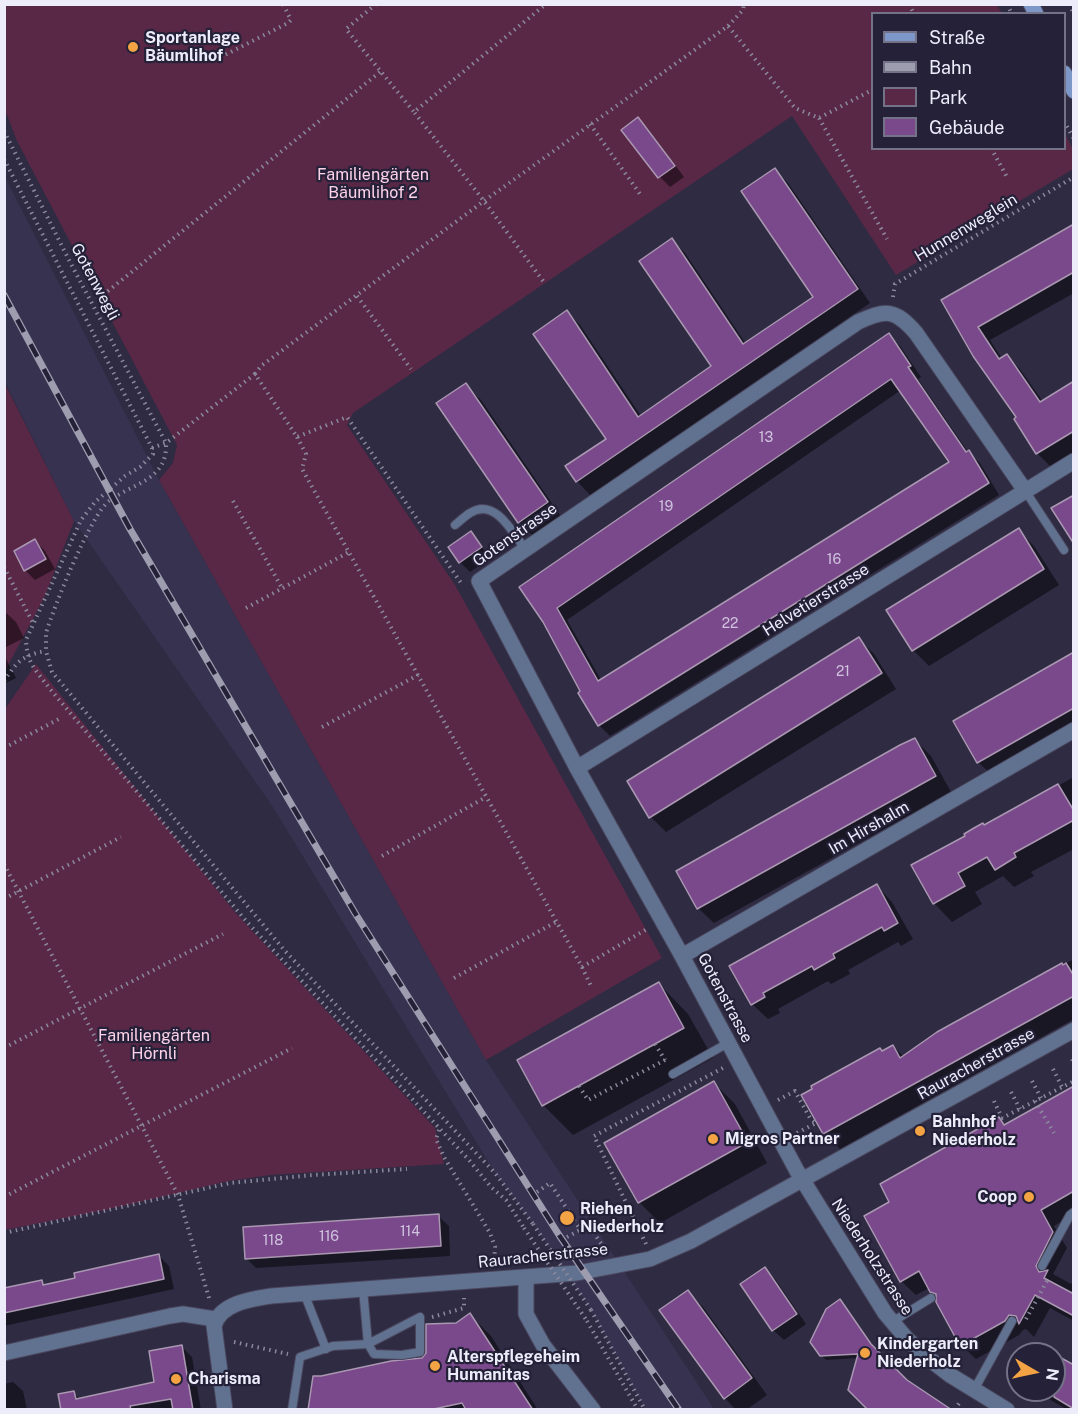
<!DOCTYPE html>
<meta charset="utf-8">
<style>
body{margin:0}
#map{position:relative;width:1078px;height:1414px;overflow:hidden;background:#2e2b43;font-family:"Public Sans",sans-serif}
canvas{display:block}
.frame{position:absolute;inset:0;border:6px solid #edecfb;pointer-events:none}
.legend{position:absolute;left:871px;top:12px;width:195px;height:138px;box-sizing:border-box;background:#242138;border:2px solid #747286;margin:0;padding:8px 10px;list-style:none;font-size:18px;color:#edecfb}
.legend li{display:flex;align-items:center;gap:12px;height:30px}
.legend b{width:30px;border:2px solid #747286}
.north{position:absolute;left:1006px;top:1342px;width:60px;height:60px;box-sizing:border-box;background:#242138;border:2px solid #747286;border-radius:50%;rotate:99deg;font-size:16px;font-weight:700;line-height:24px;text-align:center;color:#edecfb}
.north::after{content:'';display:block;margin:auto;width:21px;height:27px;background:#f4a344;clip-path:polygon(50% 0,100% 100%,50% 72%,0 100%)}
</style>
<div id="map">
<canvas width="1078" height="1414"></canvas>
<div class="frame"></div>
<ul class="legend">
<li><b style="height:8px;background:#7d97c8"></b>Straße</li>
<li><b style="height:8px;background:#9e9caf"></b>Bahn</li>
<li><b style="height:16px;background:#592846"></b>Park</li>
<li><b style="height:16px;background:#7a498b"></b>Gebäude</li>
</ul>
<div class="north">N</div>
</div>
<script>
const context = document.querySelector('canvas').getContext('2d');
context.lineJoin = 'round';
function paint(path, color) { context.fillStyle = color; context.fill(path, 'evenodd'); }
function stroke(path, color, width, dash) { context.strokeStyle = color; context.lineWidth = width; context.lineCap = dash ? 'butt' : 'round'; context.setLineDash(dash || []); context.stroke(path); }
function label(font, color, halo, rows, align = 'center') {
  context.font = font + ' "Public Sans",sans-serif'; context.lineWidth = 4.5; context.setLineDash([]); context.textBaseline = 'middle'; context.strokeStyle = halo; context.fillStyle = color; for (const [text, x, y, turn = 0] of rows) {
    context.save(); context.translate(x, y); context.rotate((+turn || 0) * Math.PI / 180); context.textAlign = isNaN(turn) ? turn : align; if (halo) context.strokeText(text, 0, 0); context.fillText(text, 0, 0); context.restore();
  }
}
paint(new Path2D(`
 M4 175 159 480 486 1060 714 1409H645L591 1310 533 1224 495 1173 273 807 74 521 5 382Z`), '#363250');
paint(new Path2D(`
 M4 5H997L1002 13 872 14V148H1064L1065 133 1073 150V169L896 275 792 116 353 413 347 425 455 585 662 958 486 1060 159 480 173 463 177 445 17 141 5 110Z
 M4 382 74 521 44 598 5 671Z
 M36 664 234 911 435 1128 444 1164 270 1175 229 1181 110 1209 5 1230V709Z`), '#592846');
paint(new Path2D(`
 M638 119 648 129 684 177 670 187 660 177 624 130Z
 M775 170 788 183 870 303 590 495 577 481 567 467 608 439 567 312 580 325 641 416 713 367 672 240 685 253 746 344 815 297Z
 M1074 226V293L990 340 1002 359 1007 356 1020 369 1043 402 1074 383V452L1050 466 1037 453 1018 418 943 300Z
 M889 335 900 346 921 377 918 379 968 452 980 463 999 495 610 736 599 725 544 622 521 588ZM901 390 951 463 601 680 567 620Z
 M465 385 481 400 562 518 534 537 519 522Z
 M1018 530 1034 546 1059 585 929 666 913 650 888 610Z
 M470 533 491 558 470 572 460 562Z
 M35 541 45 551 55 569 35 580 25 570Z
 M4 611 16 622 24 638 4 648Z
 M859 639 874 654 896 689 666 832 651 817Z
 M1074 653V732L994 777 978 762Z
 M4 655 16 678 4 684Z
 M915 740 931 756 951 792 714 923 698 908Z
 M1074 777V849L1031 872 1034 876 1014 887 1003 876 975 892 982 904 952 922 934 903 984 826Z
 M877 886 892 902 913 939 901 946 898 942 848 970 850 974 831 984 828 981 778 1009 780 1013 768 1019 752 1004 731 966Z
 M1074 959V1019L840 1149 824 1133 883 1052 893 1046 904 1057 937 1034Z
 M659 984 688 1014 713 1058 573 1135 543 1105Z
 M714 1083 735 1104 767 1163 660 1223 639 1202Z
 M1074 1088V1214L1054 1226 1067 1248 1053 1274 1071 1284 1074 1280V1321L1050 1308 1034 1337 1026 1329 1023 1330 1019 1335 976 1359 961 1345 937 1297 929 1288 916 1295 901 1281 891 1202 999 1119 1006 1125Z
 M438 1216 449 1226 450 1256 256 1268 246 1258Z
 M159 1256 169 1266 174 1289 4 1326V1289L41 1281 45 1286 77 1279Z
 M765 1269 775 1279 806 1324 784 1340 773 1330Z
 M688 1292 703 1307 767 1395 746 1410H736L725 1398Z
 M840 1301 845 1306 876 1351 858 1358 826 1360 821 1355Z
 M470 1315 491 1336 538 1410H309L422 1360 456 1324Z
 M182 1347 192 1357 201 1410H62L73 1392 80 1399 156 1383Z
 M1041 1349 1050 1354H1038Z
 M1054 1356 1074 1368V1410H1068L1033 1390H1054Z
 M13 1382 23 1391 27 1410H4V1384Z`), '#0007');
const building = new Path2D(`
 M638 117 675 166 658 178 621 130Z
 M775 168 858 289 576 482 565 466 606 439 533 334 567 310 638 417 711 366 639 261 672 238 743 344 813 297 741 191Z
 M1074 224V272L978 327 999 359 1007 354 1040 402 1074 381V431L1036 454 1014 419 1016 417 973 356 941 300Z
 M889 333 911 366 908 367 966 452 969 450 989 483 598 726 578 693 580 691 543 622 519 587ZM891 379 949 462 598 681 557 608Z
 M466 383 548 502 518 523 436 403Z
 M1074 495V544L1051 508Z
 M1019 528 1044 569 912 651 886 610Z
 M471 531 482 547 459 563 448 547Z
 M35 539 46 559 24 571 14 551Z
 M859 637 882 673 649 818 627 781Z
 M1074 652V708L977 763 953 721Z
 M915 738 936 776 697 909 676 871 900 745Z
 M1058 784 1074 811V820L1014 853 1016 857 995 870 987 857 958 873 965 886 933 904 911 865 965 836 964 834 974 828 983 823 984 825Z
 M877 884 898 923 884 931 882 927 833 954 835 958 814 970 812 966 763 993 765 997 751 1005 729 966Z
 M1062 963 1063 965 1066 963 1074 976V996L823 1134 801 1095 812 1089 811 1086 880 1048 882 1051 893 1045 900 1058 937 1032Z
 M659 982 684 1028 542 1106 517 1060Z
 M714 1081 748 1142 638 1203 604 1143Z
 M1074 1086V1191L1041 1210 1053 1232 1036 1266 1039 1272 1048 1270 1044 1278 1074 1294V1316L1035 1295 1019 1324 1016 1316 1009 1315 1005 1321 960 1346 936 1302V1294L930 1292 919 1271 900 1282 864 1216 889 1202 880 1184 999 1117 1004 1125Z
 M439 1214 441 1246 245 1259 243 1227Z
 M159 1254 164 1279 4 1313V1288L42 1280 43 1285 75 1278 74 1273Z
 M765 1267 797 1314 772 1331 740 1284Z
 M688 1290 752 1378 724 1399 659 1310Z
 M840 1299 871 1344 907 1380 952 1410H868L848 1390 858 1354 820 1356 810 1342 826 1309Z
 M470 1313 533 1410H466L462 1403 429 1410H308L313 1376H321L391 1361 422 1358 426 1353V1324L456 1323Z
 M182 1345 193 1410H173L171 1399 130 1406 131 1410H61L58 1394 74 1391 76 1399 154 1382 149 1351Z
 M1054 1354 1074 1365V1409L1054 1397Z`);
paint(building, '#7a498b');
stroke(building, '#aa97b1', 1.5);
const service = new Path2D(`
 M1026 492 1064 550
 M455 525C460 521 465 516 470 513 495 497 513 533 525 549
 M673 1074 728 1043
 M1042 1266 1070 1215 1074 1212
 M304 1293 326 1349
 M420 1317V1352L402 1355 374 1354 368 1344Z
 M892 1322 931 1298
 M974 1390 1012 1321
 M292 1410 300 1357 333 1346 368 1344 363 1289`);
const minor = new Path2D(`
 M577 768 1074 461
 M682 956 1074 730
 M526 1278V1314L543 1345 593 1410
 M4 1353 170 1316 183 1314 215 1319
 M1007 1410 950 1375 928 1358 906 1338 885 1313 797 1171 682 956 577 768 479 581 858 322C886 309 895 309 916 333L1026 492`);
const tertiary = new Path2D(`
 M225 1410 214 1326C220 1303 252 1299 271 1296L577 1273 650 1259 691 1241 1074 1030`);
const secondary = new Path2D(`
 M1031 4 1036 14
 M1064 73 1074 91`);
stroke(service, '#49465d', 10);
stroke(minor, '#49465d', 17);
stroke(tertiary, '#49465d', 17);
stroke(secondary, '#49465d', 17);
stroke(new Path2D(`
 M376 4 346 29 414 112
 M909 4 914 14
 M1007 4 1012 14
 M1069 4 1074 14
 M728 26 743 10 744 4
 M215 60 288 23 291 20 283 4
 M819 118 887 239
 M1064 121 1074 139
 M590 124 640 194
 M4 131 71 264 166 443C168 480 133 483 109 501 90 516 54 607 46 633V651L52 672 285 951 495 1173 533 1224
 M991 148 1008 179
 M4 159 152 448 153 454 140 467 125 476 95 502 81 520 26 640C27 664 36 670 50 689L247 922 469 1160 491 1187 506 1200 524 1228
 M543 281 484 201 414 112 546 4
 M103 295 380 72
 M357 296 411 369
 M893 297 895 284 1074 177
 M255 374 261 366 484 201 728 26 795 108 819 118 872 90
 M297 437 306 454 302 469 582 967 647 929
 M152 448 166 443 255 374 297 437 347 417 461 583
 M233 501 282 588
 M4 567 33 623
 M246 608 349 552
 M4 681C17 662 22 655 46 651
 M322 727 418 675
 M4 748 59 719
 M382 856 486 797
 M4 864 178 1195 210 1301
 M4 899 121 837
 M582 967 591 986
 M454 978 556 922
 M655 1044 665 1060
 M4 1048 223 934
 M1072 1059 1074 1063
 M1053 1069 1062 1087
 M1032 1081 1041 1098
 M579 1086 588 1100 665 1060
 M1011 1092 1020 1109
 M778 1100 795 1091 810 1118 816 1123 795 1134
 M994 1101 1002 1118 1074 1081
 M1035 1101 1054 1133
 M439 1130 436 1139 444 1157 490 1233 495 1247 494 1263
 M537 1192 550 1183 580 1229 588 1224 606 1251
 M4 1197 292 1048
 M4 1233 230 1183 313 1175 407 1169
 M567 1237 580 1230 582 1232
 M646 1244 594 1136 723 1068
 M591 1310 645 1410
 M432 1317 464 1308V1298
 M1026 1319 1048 1279
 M587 1321 638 1410
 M234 1342 288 1354
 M955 1410 961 1400`), '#8b899d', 4, [1.5, 4.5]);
stroke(service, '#617290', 8);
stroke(minor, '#617290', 15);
stroke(tertiary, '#617290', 15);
stroke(secondary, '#7d97c8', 15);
const rail = new Path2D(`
 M4 295 130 529 355 913 559 1235 679 1410`);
stroke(rail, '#9e9caf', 7);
stroke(rail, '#242138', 4.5, [14]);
stroke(new Path2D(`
 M533 1224 591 1310
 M524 1228 587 1321`), '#8b899d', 4, [1.5, 4.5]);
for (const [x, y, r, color] of [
 [133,47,6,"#f4a344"],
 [920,1131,6,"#f4a344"],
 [713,1139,6,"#f4a344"],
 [1029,1197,6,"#f4a344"],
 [567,1218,8,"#f4a344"],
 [865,1353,6,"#f4a344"],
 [435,1366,6,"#f4a344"],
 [176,1379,6,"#f4a344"]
]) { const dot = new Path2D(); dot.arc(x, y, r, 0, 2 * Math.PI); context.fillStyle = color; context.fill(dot); stroke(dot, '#242138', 2); }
label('14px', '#d0c3df', null, [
 ["13",766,438],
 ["19",666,507],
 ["16",834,560],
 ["22",730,624],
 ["21",843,672],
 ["114",410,1232],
 ["116",329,1237],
 ["118",273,1241]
]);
label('bold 16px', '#edecfb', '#242138', [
 ["Sportanlage",145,38],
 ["Bäumlihof",145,56],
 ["Bahnhof",932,1122],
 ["Niederholz",932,1140],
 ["Migros Partner",725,1139],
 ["Coop",1017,1197,"right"],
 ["Riehen",580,1209],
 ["Niederholz",580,1227],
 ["Kindergarten",877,1344],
 ["Niederholz",877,1362],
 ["Alterspflegeheim",447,1357],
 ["Humanitas",447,1375],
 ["Charisma",188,1379]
], 'left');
label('16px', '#fdd1e8', '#242138', [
 ["Familiengärten",373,175],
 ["Bäumlihof 2",373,193],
 ["Familiengärten",154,1036],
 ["Hörnli",154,1054]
]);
label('16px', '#edecfb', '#242138', [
 ["Hunnenweglein",966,228,-31],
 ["Gotenwegli",95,282,62],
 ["Gotenstrasse",515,535,-35],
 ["Helvetierstrasse",816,600,-32],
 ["Im Hirshalm",869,828,-30],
 ["Gotenstrasse",725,998,62],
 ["Rauracherstrasse",976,1064,-29],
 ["Rauracherstrasse",543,1256,-6],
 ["Niederholzstrasse",872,1257,57]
]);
</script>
